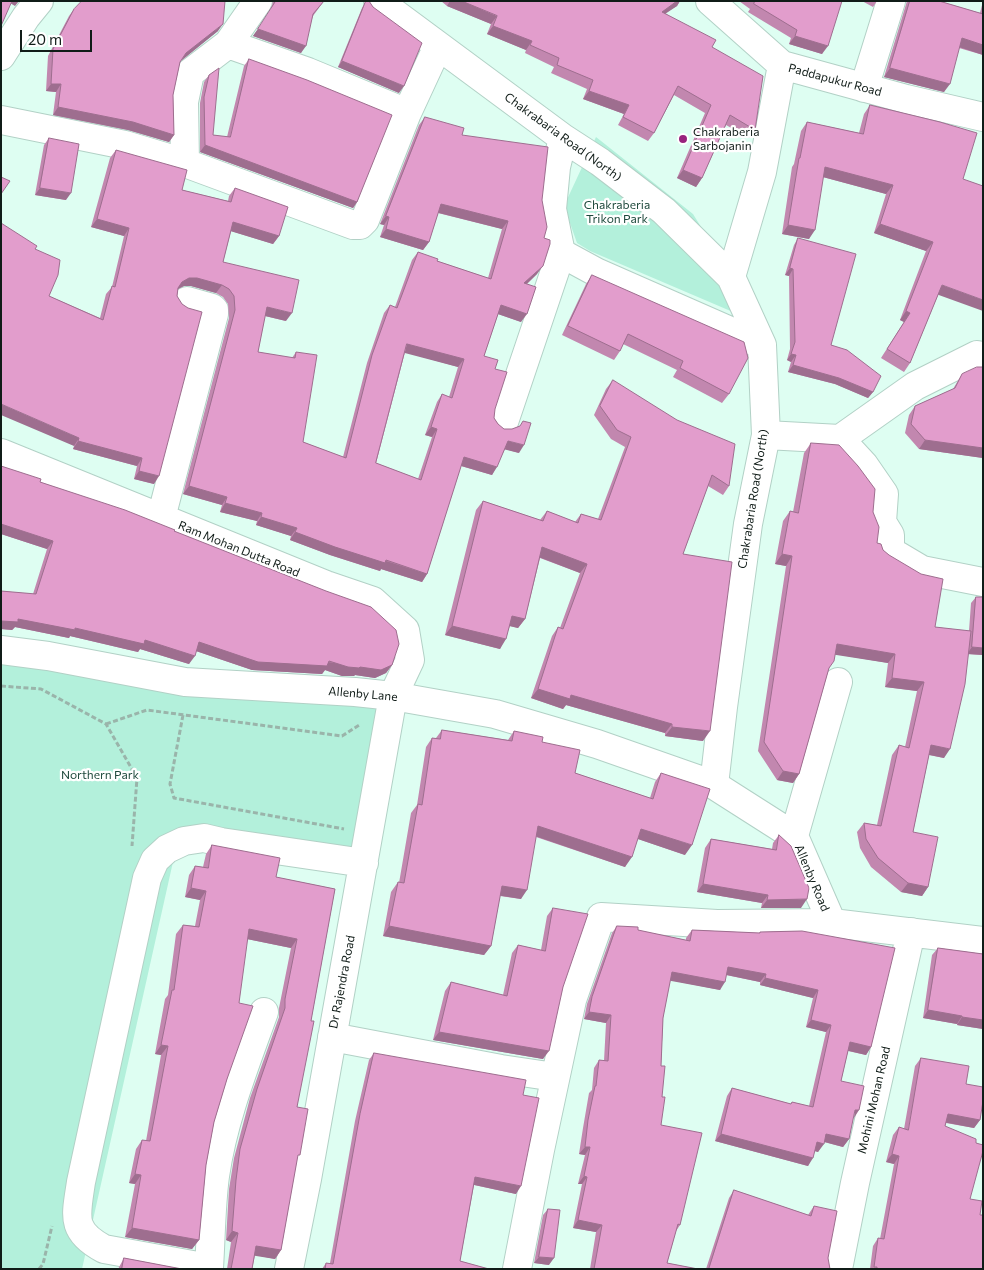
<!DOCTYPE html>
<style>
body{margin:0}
#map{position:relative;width:984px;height:1270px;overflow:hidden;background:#defef2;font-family:Commissioner,sans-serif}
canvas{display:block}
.frame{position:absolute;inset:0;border:2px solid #101c18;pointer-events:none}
.scale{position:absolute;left:20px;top:30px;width:72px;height:22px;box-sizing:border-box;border:2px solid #101c18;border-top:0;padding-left:6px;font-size:15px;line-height:18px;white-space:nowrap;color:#101c18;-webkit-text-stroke:4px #fff;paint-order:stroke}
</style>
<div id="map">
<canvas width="984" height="1270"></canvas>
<div class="frame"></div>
<div class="scale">20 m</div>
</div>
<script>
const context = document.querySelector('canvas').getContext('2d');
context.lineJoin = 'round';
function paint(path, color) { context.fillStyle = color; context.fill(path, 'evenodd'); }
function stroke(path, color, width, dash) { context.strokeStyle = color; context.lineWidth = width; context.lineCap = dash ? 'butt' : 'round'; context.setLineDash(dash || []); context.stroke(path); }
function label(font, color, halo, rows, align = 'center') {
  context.font = font + ' Commissioner,sans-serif'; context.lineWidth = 4.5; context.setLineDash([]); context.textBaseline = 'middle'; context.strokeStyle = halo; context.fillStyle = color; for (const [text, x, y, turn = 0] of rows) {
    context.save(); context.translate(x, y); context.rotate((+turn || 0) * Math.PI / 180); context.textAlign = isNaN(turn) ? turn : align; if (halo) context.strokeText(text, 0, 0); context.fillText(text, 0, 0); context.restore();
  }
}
paint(new Path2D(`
 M596 137 693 214 727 269 747 318 590 251 577 243 564 206Z
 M1 657 384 702 359 857 179 835 82 1269H1Z`), '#b3f0db');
const minor = new Path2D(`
 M378 1 563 138 600 162 664 211 731 277 762 345 766 435 748 524 723 707 714 785
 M710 1 782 65 906 99 983 117
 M228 44 308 72 407 113
 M1 56 26 17 39 1
 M864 88 891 1
 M1 120 125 145 185 163 184 102 190 73 228 44 258 1
 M563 138 556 167 552 209 561 253 596 272 762 345
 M185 163 353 225H360L365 220 407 113 438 46
 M731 277 762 172 782 65
 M504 422 561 253
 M766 435 840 439 915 386 977 355 983 356
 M840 439 864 465 884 494 882 522 890 535V551L922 570 983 582
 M1 453 326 585 373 601 405 630 410 660 393 696 307 1179 289 1269
 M161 518 214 314V310L212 308 187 301
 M1 650 48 656 185 682 355 692 393 696 495 714 597 744 714 785 794 836 832 923 983 941
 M794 836 838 682
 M264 1012C245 1065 223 1120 215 1176 211 1206 211 1237 209 1268L104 1249C70 1231 76 1216 81 1182L147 878 155 860 167 849 184 841 204 838 221 842 364 863
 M332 1037 501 1069 555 1077
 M517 1269 540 1150 572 1000 601 917 717 924 832 923
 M838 1269 855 1183 911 932`);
stroke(minor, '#b2d1c6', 30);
stroke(new Path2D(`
 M1 686 41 689 106 724 137 778 132 846
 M183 715 170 784 174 798 344 829
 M106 724 147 710 342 736 361 724
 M39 1269 43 1264 52 1226`), '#9ab4aa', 3, [5, 2.5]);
stroke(minor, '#fff', 28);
paint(new Path2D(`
 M273 1H324L313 16 301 53 253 36 271 10Z
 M366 1 399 93 338 67 362 8Z
 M441 1H680L677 6 665 13 712 47 755 130 749 138 726 125 702 178 696 187 677 178 705 113 674 95 654 133 648 141 618 125 624 114 583 99 587 89 551 73 554 67 525 53 526 50 487 34 491 24 447 6Z
 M739 1H842L822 54 789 44 791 38 748 12 750 9Z
 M862 1H877L873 7Z
 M907 1H939L980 13 983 1V55L959 48 944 92 884 77Z
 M74 9 218 31 181 60 180 62 173 95 174 135 169 142 128 130 53 115 56 92 46 91 48 56 69 16Z
 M249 59 357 202 353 208 200 152V103L204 82 209 75 213 135 227 137 244 66Z
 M870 105 963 179 938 295 910 363 904 372 881 358 904 322 900 320 926 251 874 233 886 194 823 177 809 239 782 234 792 167 794 164 801 131 807 122 859 133 864 114Z
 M425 117 462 135 542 200 544 238 537 274 527 284 521 322 498 314 484 356 495 369 494 418 498 424 519 453 505 449 492 475 461 466 427 574 422 582 381 569 380 571 330 555 290 540 291 536 256 525 257 521 220 512 222 505 183 494 229 318 228 304 223 297 216 293 191 286H184L178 289 154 484 134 479 137 466 73 449 74 446 35 249 49 296 100 318 106 294 112 287 124 236 91 227 110 158 116 150 182 190 228 201 229 196 235 188 279 236 273 244 231 231 223 262 286 321 265 316 258 352 292 358 296 352 303 442 343 457 367 363 384 313 390 305 395 307 412 260 418 252 437 261 488 278 502 229 438 213 429 242 423 250 380 237 384 225 380 224 419 125ZM405 352 458 367 449 397 442 394 437 402 425 435 432 437 418 479 376 463Z
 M49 138 66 200 35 195 44 145Z
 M798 238 831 345 873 392 868 398 835 384 788 372 791 362 787 360 790 349 789 276 785 275 794 245Z
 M592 275 729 394 722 403 673 377 677 370 623 344 620 351 614 360 562 335 586 284Z
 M983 367V458L919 449 905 433 909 415 915 406 953 389 962 374Z
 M613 380 729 486 723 495 708 486 683 554 703 741 665 736V733L566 705 563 709 531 698 552 636 558 627 560 628 580 573 540 558 525 619 518 628 510 626 500 649 445 635 476 510 483 501 540 520 547 511 575 522 581 514 598 519 625 447 611 439 594 415 606 389Z
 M811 443 873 512 877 543 883 550 935 627 969 631 971 603 976 597 983 655 968 654 944 758 929 755 913 832 928 887 922 896 901 892 871 867 860 848 857 832 864 823 877 825 892 755 899 745 905 747 917 691 885 687 888 663 835 654 829 668 799 774 793 783 777 780 758 751 786 566 775 564 783 521 790 511 793 512 804 453Z
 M1 466 40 482 174 531 392 665 386 673 375 678 355 675 354 676H342L325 670 322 674 252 670 196 651 189 664 140 649 138 652 70 636 69 638 15 627 12 630 1 629V591L33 594 47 549 1 534Z
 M442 730 508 740 514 731 542 742 575 773 650 798 655 782 661 773 685 855 638 839 625 867 536 837 521 899 500 896 491 946 484 955 383 936 391 892 398 882 399 883 411 813 417 805 426 747 432 738H436Z
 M779 835 801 908H761L762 903 697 892 705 848 711 839 772 849 773 843Z
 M212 845 276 877 335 889 311 1021 297 1107V1159L281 1250 275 1259 255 1255 252 1269H227L231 1242 226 1240 229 1189 234 1158 250 1098 279 1017V1008L291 948 247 939 227 1079 214 1122 206 1165 199 1240 192 1249 125 1237 135 1184 129 1183 136 1149 142 1140 146 1141 161 1055 155 1054 165 999 168 995 176 934 183 925 195 926 200 900 185 897 189 875 195 866 203 867 206 854Z
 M553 908 563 987 543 1059 433 1040 445 991 451 982 503 995 512 953 518 945 541 950 547 916Z
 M617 926 686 940V938L692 930 759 933 760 932 802 931 871 1047 866 1055 848 1051 841 1081 853 1118 849 1139 843 1147 824 1142 818 1152 815 1151 808 1166 715 1141 727 1096 732 1088 791 1104 792 1102 809 1106 826 1032 806 1027 813 998 760 985V982L726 975 720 990 670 980 663 1018 661 1066 662 1097 661 1125 680 1225 676 1231 667 1263 698 1269H590L596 1232 573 1228 582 1184H578L585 1155 579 1154 583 1128 589 1093 592 1090 594 1068 599 1060 604 1061 606 1023 584 1019 587 1004 612 933Z
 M938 948 983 954V1029L957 1025V1024L923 1018 932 955Z
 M374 1053 523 1095 516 1194 474 1185 460 1261 489 1269H322L326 1263H330L355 1121 369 1060Z
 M921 1058 966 1084 980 1120 974 1128 946 1123 945 1126 970 1199 980 1215 983 1269H870L873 1246 878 1238 880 1239 894 1164 886 1162 893 1135 899 1127 904 1129 915 1066Z
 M734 1190 808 1215 814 1206 830 1269H706L729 1198Z
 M548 1209 549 1265 534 1263 543 1215Z
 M124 1258 182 1269H118Z`), '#c287af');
paint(new Path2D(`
 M11 1H19L15 6 10 3Z
 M450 1H462L497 16 491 24 447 6Z
 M677 1H680L677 6 656 20 662 12Z
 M223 24 218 31 181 61 186 53Z
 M493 26 532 41 526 50 487 34Z
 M258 29 306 46 301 53 253 36Z
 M795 36 828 46 822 54 789 44Z
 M962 38 983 45V55L956 46Z
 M342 61 404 86 399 93 338 67Z
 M890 68 950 84 944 92 884 77Z
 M51 84H61L56 92 46 91Z
 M589 91 629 105 624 114 583 99Z
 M58 107 133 122 174 135 169 142 128 130 53 115Z
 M205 145 357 202 353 208 200 152Z
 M825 167 893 185 886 194 819 176Z
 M683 170 702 178 696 187 677 178Z
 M40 188 71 193 66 200 35 195Z
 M441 204 508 221 502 229 435 212Z
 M386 216 389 217 384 225 380 224Z
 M97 219 129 228 124 236 91 227Z
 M233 222 279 236 273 244 227 230Z
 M880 224 933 242 926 251 874 233Z
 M788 225 815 230 809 239 782 234Z
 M386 229 429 242 423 250 380 237Z
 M543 266 537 274 519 291 524 283Z
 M790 268 793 269 789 276 785 275Z
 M189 278H197L222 285 216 293 191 286H184L176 290 182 282Z
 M942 285 983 300V311L936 294Z
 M501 305 527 314 521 322 495 313Z
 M267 307 292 313 286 321 261 315Z
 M906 311 910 313 904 322 900 320Z
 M407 344 464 359 458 367 401 352Z
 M791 354 796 355 791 362 787 360Z
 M793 365 839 378 873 392 868 398 835 384 788 372Z
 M1 404 79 438 74 446 1 415Z
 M431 427 437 429 432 437 425 435Z
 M925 440 983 448V458L919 449Z
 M78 441 142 458 137 466 73 449Z
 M508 441 524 445 519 453 503 449Z
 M464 457 497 467 492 475 458 465Z
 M139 471 159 476 154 484 134 479Z
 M189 486 227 497 222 505 183 494Z
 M225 503 262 513 257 521 220 512Z
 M261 517 297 528 291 536 256 525Z
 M1 524 53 541 47 549 1 534Z
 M295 532 427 574 422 582 381 569 380 571 330 555 290 540Z
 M542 547 587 564 580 573 536 556Z
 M782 554 792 556 786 566 775 564Z
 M512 616 525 619 518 628 505 625Z
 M18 619 145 640 195 656 189 664 140 649 138 652 70 636 69 638 15 627 12 630 1 629V621Z
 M452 626 506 639 500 649 445 635Z
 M199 642 360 667 392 665 386 673 375 678 355 675 354 676H342L325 670 322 674 252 670 193 650Z
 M837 644 895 654 888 663 830 654Z
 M972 647 983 648V655L967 654Z
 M892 678 924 682 917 691 885 687Z
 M538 689 571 695 672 724 665 733 566 705 563 709 531 698Z
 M672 727 710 731 703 741 665 736Z
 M931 745 950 749 944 758 925 754Z
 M783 771 799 774 793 783 777 780Z
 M538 826 632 857 625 867 532 835Z
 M641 829 692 845 685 855 635 838Z
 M908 883 928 887 922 896 901 892Z
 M703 884 768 895 762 903 697 892Z
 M502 886 527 890 521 899 496 895Z
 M191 888 206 891 200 900 185 897Z
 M807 899 801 908H761L767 900Z
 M389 926 491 946 484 955 383 936Z
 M249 929 297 939 291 948 242 938Z
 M728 967 766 974 760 982 722 974Z
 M672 972 725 982 720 990 666 980Z
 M765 978 818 990 813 998 760 985Z
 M928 1010 962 1016 957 1024 923 1018Z
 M589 1012 611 1015 606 1023 584 1019Z
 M962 1017 983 1020V1029L957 1025Z
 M811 1020 831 1025 826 1032 806 1027Z
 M439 1032 549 1051 543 1059 433 1040Z
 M850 1042 871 1047 866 1055 845 1050Z
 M161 1045 168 1046 161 1055 155 1054Z
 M855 1110H859L854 1118Z
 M948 1114 980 1120 974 1128 943 1122Z
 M721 1134 813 1158 808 1166 715 1141Z
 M826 1134 849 1139 843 1147 821 1141Z
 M817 1142 824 1144 818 1152 811 1150Z
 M585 1147H590L585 1155 579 1154Z
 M892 1154 899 1156 894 1164 886 1162Z
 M135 1174 141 1175 135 1184 129 1183Z
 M584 1176 587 1177 582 1184H578Z
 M475 1177 521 1186 516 1194 470 1184Z
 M578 1220 602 1225 596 1232 573 1228Z
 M132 1228 199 1240 192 1249 125 1237Z
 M232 1231 238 1233 231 1242 226 1240Z
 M256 1246 281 1250 275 1259 250 1255Z
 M539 1257 554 1258 549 1265 534 1263Z`), '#9e6e8f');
const building = new Path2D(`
 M1 1H12L1 26Z
 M82 1H225L223 24 186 53 180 62 173 95 174 135 133 122 58 107 61 84H51L53 49 74 9Z
 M276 1H324L313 14 306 46 258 29Z
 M366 1H369L373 7 422 43 404 86 342 61Z
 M462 1H677L662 12 716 40 712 47 763 76 755 130 730 115 702 178 683 170 711 105 678 86 654 133 623 117 629 105 589 91 593 80 557 65 559 58 530 45 532 41 493 26 497 16Z
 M755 1H842L828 46 795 36 797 30 754 4Z
 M910 1H939L983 14V45L962 38 950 84 890 68Z
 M249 59 307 80 392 115 357 202 205 145 204 97 209 75 219 68 213 135 230 137Z
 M870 105 940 122 977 133 963 179 983 186V300L942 285 910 363 887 349 910 313 906 311 933 242 880 224 893 185 825 167 815 230 788 225 799 158H800L807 122 863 134Z
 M425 117 464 128 462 135 548 147 542 200 547 227 544 238 550 240V244L543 266 524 283 536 287 527 314 501 305 484 356 498 360 495 369 507 372 495 409 494 418 498 424 504 429H512L520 426 523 421 531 423 524 445 508 441 497 467 464 457 427 574 386 560 385 563 335 547 295 532 297 528 261 517 262 513 225 503 227 497 189 486 235 310 234 296 229 289 222 285 197 278H189L182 282 178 288 177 296 182 304 188 308 202 312 159 476 139 471 142 458 78 441 79 438 1 404V223L37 246 35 249 60 260 58 275 49 296 103 320 112 286 115 287 129 228 97 219 116 150 187 170 182 190 231 202 235 188 288 207 279 236 233 222 223 262 299 280 292 313 267 307 258 352 295 358 296 352 317 355 303 442 346 458 372 355 390 305 397 308 418 252 438 259 437 261 491 279 508 221 441 204 429 242 386 229 389 217 386 216ZM407 344 464 359 452 398 442 394 431 427 437 429 421 480 376 463Z
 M49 138 79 144 71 193 40 188Z
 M1 177 10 181 1 194Z
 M798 238 856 254 831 345 847 350 881 376 873 392 839 378 793 365 796 355 791 354 795 342 793 269 790 268Z
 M592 275 744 342 748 358 729 394 680 368 683 361 628 334 620 351 568 326Z
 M977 367H983V448L925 440 911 424 915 406 955 388 962 374Z
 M613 380 677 420 735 444 729 486 712 475 683 554 732 562 710 731 672 727V724L571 695 570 699 538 689 558 627 563 629 587 564 542 547 525 619 512 616 506 639 452 626 483 501 543 521 547 511 578 523 581 514 601 520 631 437 617 430 600 406Z
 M811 443 839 445 858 466 875 489 873 512 879 527 877 543 881 544 883 550 889 555 921 574 943 579 935 627 971 631 965 684 950 749 931 745 913 832 938 837 928 887 908 883 878 858 866 839 864 823 881 826 899 745 909 748 924 682 892 678 895 654 837 644 834 661 829 668 799 774 783 771 764 742 792 556 782 554 790 511 798 513Z
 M1 466 41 479 40 482 125 510 175 530 174 531 326 591 371 607 396 630 399 644 392 665 381 670 360 667 359 668 348 667 329 661 327 666 258 662 199 642 195 656 145 640 144 644 75 628V630L18 619V622L1 621V591L36 594 53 541 1 524Z
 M976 597H983V648L972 647Z
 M442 730 512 741 514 731 543 737 542 742 580 750 575 773 653 799 661 773 710 789 692 845 641 829 632 857 538 826 527 890 502 886 491 946 389 926 398 882 404 883 418 804 422 805 432 738 440 739Z
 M779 835 791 846 809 888 807 899 767 900 768 895 703 884 711 839 776 850Z
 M212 845 280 858 276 877 335 889 311 1021H314L297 1107 308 1109 300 1155H298L281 1250 256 1246 252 1269H231L238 1233 232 1231 236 1180 240 1149 257 1089 285 1008V999L297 939 249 929 239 1003 253 1006 227 1079 214 1122 206 1165 199 1240 132 1228 141 1175 135 1174 142 1140 150 1141 168 1046 161 1045 172 990H174L183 925 199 927 206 891 191 888 195 866 208 868Z
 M553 908 588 914 563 987 549 1051 439 1032 451 982 507 996 518 945 545 951Z
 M617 926 638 927V930L690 941 692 930 760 933V932L802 931 895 948 871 1047 850 1042 841 1081 864 1086 859 1110H855L849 1139 826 1134 824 1144 817 1142 813 1158 721 1134 732 1088 791 1104 792 1102 813 1107 831 1025 811 1020 818 990 765 978 766 974 728 967 725 982 672 972 663 1018 661 1066H665L662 1097H665L661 1125 702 1133 680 1225 678 1224 667 1263 698 1269H594L602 1225 578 1220 587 1177 584 1176 590 1147H585L588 1120 595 1086H596L599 1060 608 1061 611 1015 589 1012 592 997Z
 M938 948 983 954V1020L962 1017V1016L928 1010Z
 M374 1053 526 1080 523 1095 539 1098 521 1186 475 1177 460 1261 489 1269H325L326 1263 333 1264 360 1114Z
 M921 1058 969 1066 966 1084 983 1087V1101L980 1120 948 1114 945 1126 976 1139V1143L983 1145V1151L970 1199 982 1201 980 1215H983V1269H877V1267H874L878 1238 884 1239 899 1156 892 1154 899 1127 908 1130Z
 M734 1190 811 1216 814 1206 837 1211 828 1258 830 1269H709Z
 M548 1209 560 1210 554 1258 539 1257Z
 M124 1258 182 1269H122Z`);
paint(building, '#e29dcc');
stroke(building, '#9e6e8f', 1);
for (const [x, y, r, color] of [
 [683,139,5,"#98227d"]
]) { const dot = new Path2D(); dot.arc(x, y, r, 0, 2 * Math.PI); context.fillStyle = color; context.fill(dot); stroke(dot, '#fff', 2); }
label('12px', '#101c18', '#fff', [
 ["Paddapukur Road",835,80,15],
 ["Chakrabaria Road (North)",563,137,36],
 ["Chakrabaria Road (North)",753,499,-81],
 ["Ram Mohan Dutta Road",239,549,22],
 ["Allenby Lane",363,694,5],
 ["Allenby Road",812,878,67],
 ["Dr Rajendra Road",342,982,-79],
 ["Mohini Mohan Road",874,1100,-77]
]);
label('12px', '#101c18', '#fff', [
 ["Chakraberia",693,132],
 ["Sarbojanin",693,146]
], 'left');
label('12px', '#1d483b', '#fff', [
 ["Chakraberia",617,205],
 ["Trikon Park",617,219],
 ["Northern Park",100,775]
]);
</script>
